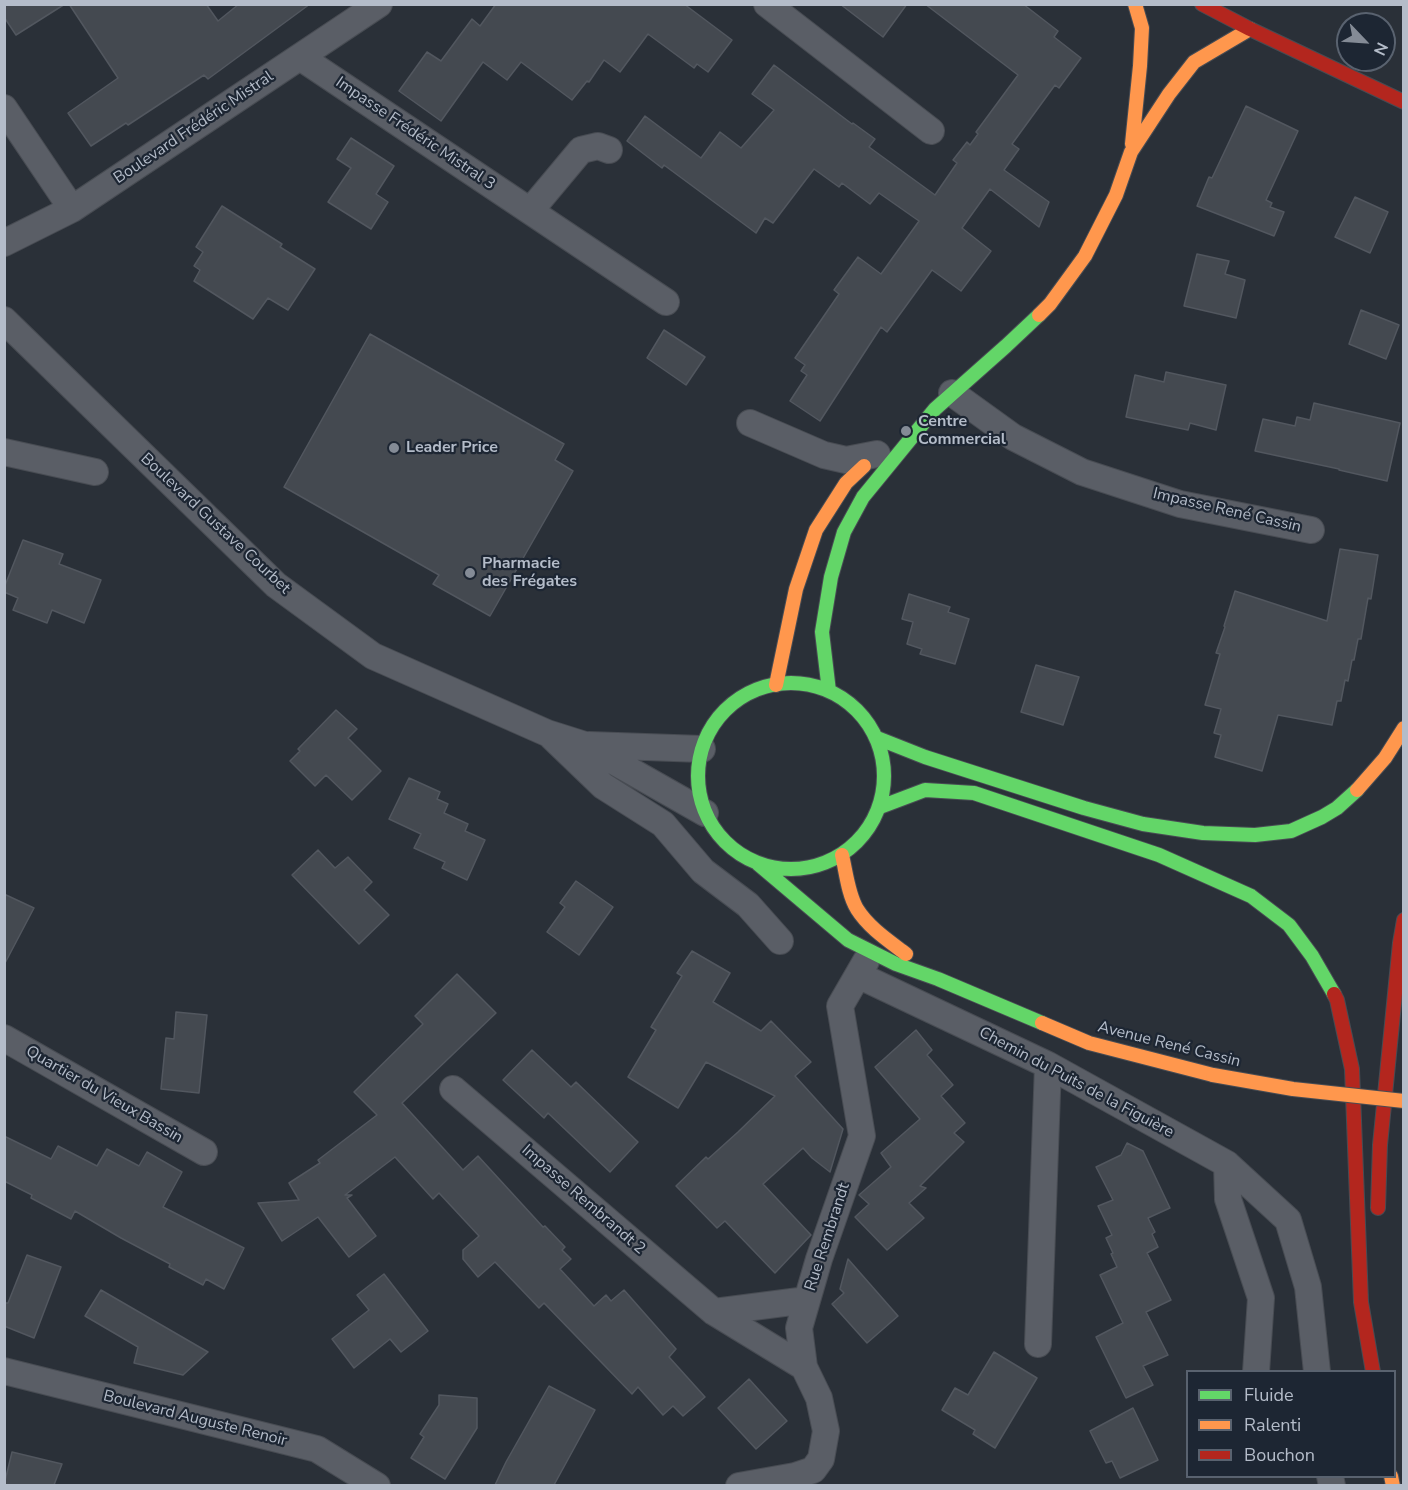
<!DOCTYPE html>
<meta charset="utf-8">
<style>
body{margin:0}
#map{position:relative;width:1408px;height:1490px;overflow:hidden;background:#2a3038;font-family:"Nunito Sans",sans-serif}
canvas{display:block}
.frame{position:absolute;inset:0;border:6px solid #b4bcc9;pointer-events:none}
.legend{position:absolute;left:1186px;top:1370px;width:210px;height:108px;box-sizing:border-box;background:#1d2633;border:2px solid #59626f;margin:0;padding:8px 10px;list-style:none;font-size:18px;color:#b4bcc9}
.legend li{display:flex;align-items:center;gap:12px;height:30px}
.legend b{width:30px;border:2px solid #59626f}
.north{position:absolute;left:1336px;top:12px;width:60px;height:60px;box-sizing:border-box;background:#1d2633;border:2px solid #59626f;border-radius:50%;rotate:115deg;font-size:16px;font-weight:700;line-height:24px;text-align:center;color:#b4bcc9}
.north::after{content:'';display:block;margin:auto;width:21px;height:27px;background:#848b96;clip-path:polygon(50% 0,100% 100%,50% 72%,0 100%)}
</style>
<div id="map">
<canvas width="1408" height="1490"></canvas>
<div class="frame"></div>
<ul class="legend">
<li><b style="height:8px;background:#63d668"></b>Fluide</li>
<li><b style="height:8px;background:#ff974d"></b>Ralenti</li>
<li><b style="height:8px;background:#b3261e"></b>Bouchon</li>
</ul>
<div class="north">N</div>
</div>
<script>
const context = document.querySelector('canvas').getContext('2d');
context.lineJoin = 'round';
function paint(path, color) { context.fillStyle = color; context.fill(path, 'evenodd'); }
function stroke(path, color, width, dash) { context.strokeStyle = color; context.lineWidth = width; context.lineCap = dash ? 'butt' : 'round'; context.setLineDash(dash || []); context.stroke(path); }
function label(font, color, halo, rows, align = 'center') {
  context.font = font + ' "Nunito Sans",sans-serif'; context.lineWidth = 4.5; context.setLineDash([]); context.textBaseline = 'middle'; context.strokeStyle = halo; context.fillStyle = color; for (const [text, x, y, turn = 0] of rows) {
    context.save(); context.translate(x, y); context.rotate((+turn || 0) * Math.PI / 180); context.textAlign = isNaN(turn) ? turn : align; if (halo) context.strokeText(text, 0, 0); context.fillText(text, 0, 0); context.restore();
  }
}
const building = new Path2D(`
 M4 4H65L16 35 4 17Z
 M69 4H206L218 21 239 4H310L208 79 204 75 128 125 126 123 91 146 68 113 118 78Z
 M496 4H684L732 40 708 72 697 64 694 68 648 34 620 72 604 60 589 82 587 81 572 100 521 62 507 80 483 62 441 121 399 91 427 52 441 61 472 19 480 26Z
 M840 4H907L883 37Z
 M925 4H1023L1058 31 1054 37 1081 58 1059 88 1055 85 1012 144 1019 149 1004 170 1049 202 1039 227 990 189 962 228 991 251 961 291 932 270 887 332 881 327 820 421 790 401 807 375 801 371 805 365 795 358 839 294 834 290 858 257 881 274 919 221 879 193 870 204 842 183 839 187 814 169 773 223 765 218 756 233 664 165 662 168 627 141 645 116 701 158 720 132 741 148 774 110 752 94 774 65 852 124 853 123 875 139 869 147 935 195 957 163 953 160 967 142 970 145 978 134 976 132 1018 75Z
 M1246 106 1298 131 1266 200 1272 203 1270 207 1284 212 1274 236 1197 206 1209 177 1212 178Z
 M351 138 394 166 376 194 388 202 371 229 328 202 351 168 337 159Z
 M1355 197 1388 212 1370 253 1335 237Z
 M222 206 282 244 280 247 315 269 288 310 268 298 253 319 194 281 200 270 194 266 203 252 196 247Z
 M1197 254 1229 261 1225 274 1245 280 1236 318 1184 306Z
 M1361 310 1399 325 1386 359 1349 344Z
 M664 330 705 357 686 385 647 358Z
 M370 334 564 444 555 460 573 471 490 616 433 584 439 575 284 487Z
 M1166 372 1226 385 1216 430 1190 423 1188 430 1126 417 1135 375 1164 382Z
 M1314 403 1400 423 1387 481 1339 470V469L1255 451 1263 419 1295 426 1297 417 1310 420Z
 M23 540 63 554 59 564 101 580 84 623 52 610 47 623 13 610 18 598 4 592V588Z
 M1340 549 1378 555 1371 599 1368 598 1361 639H1358L1354 660H1352L1348 681 1345 680 1341 701H1337L1332 725 1278 715 1262 771 1215 757 1221 735 1214 733 1221 709 1205 705 1220 654 1216 653 1225 627 1224 626 1235 591 1327 621Z
 M909 594 950 607 948 612 969 619 955 664 920 654 922 649 907 644 913 622 902 619Z
 M1036 665 1079 677 1063 725 1021 712Z
 M336 710 357 729 348 738 381 771 352 800 326 775 315 786 290 761 300 751 298 749Z
 M409 778 440 792 437 799 448 804 444 813 468 824 465 831 485 840 467 880 442 868 445 862 414 848 421 834 389 819Z
 M318 850 335 868 348 857 372 882 364 890 389 915 359 944 292 875Z
 M576 881 613 907 579 955 547 932 565 907 560 903Z
 M4 894 34 908 4 965Z
 M692 951 730 973 713 1002 761 1031 771 1021 811 1062 795 1076 843 1129 830 1172 812 1158 803 1148 763 1184 811 1235 775 1273 725 1221 717 1228 676 1186 706 1157 708 1159 738 1132 775 1096 706 1062 678 1108 628 1077 656 1030 651 1027 682 976 677 973Z
 M457 974 496 1013 402 1103 463 1170 478 1156 543 1227 545 1226 565 1247 562 1250 571 1259 560 1269 594 1306 606 1295 611 1301 624 1290 676 1349 669 1357 705 1397 683 1416 673 1406 663 1415 638 1387 632 1394 544 1303 539 1308 495 1262 478 1277 463 1259V1250L479 1236 439 1193 433 1199 395 1157 345 1195H352L347 1198 376 1236 349 1257 318 1217 282 1241 258 1203 299 1200 289 1183 320 1163 318 1160 377 1115 354 1092 423 1024 415 1016Z
 M176 1012 207 1015 199 1093 161 1089 166 1038 174 1039Z
 M916 1030 932 1050 927 1055 953 1085 941 1096 965 1123 954 1133 964 1142 920 1186 926 1188 909 1203 924 1218 887 1250 855 1217 869 1204 859 1195 891 1167 881 1153 920 1119 875 1067Z
 M532 1050 571 1087 576 1082 638 1142 610 1172 548 1113 544 1118 503 1080Z
 M4 1136 51 1159 58 1146 97 1166 107 1149 139 1166 147 1152 182 1172 163 1207 244 1248 224 1289 206 1279 203 1285 169 1267 170 1264 121 1238 75 1211 71 1219 31 1198 32 1195 4 1181Z
 M1127 1143 1143 1151 1170 1208 1148 1218 1155 1232 1152 1234 1158 1247 1147 1253 1171 1300 1146 1312 1168 1355 1143 1366 1153 1385 1126 1398 1096 1337 1123 1323 1100 1275 1117 1267 1111 1254 1113 1253 1106 1238 1112 1235 1098 1206 1113 1200 1096 1167 1121 1155Z
 M27 1255 61 1267 34 1338 4 1326V1303H8Z
 M848 1259 898 1316 867 1343 832 1304 844 1293 840 1289Z
 M384 1274 428 1331 401 1352 390 1339 354 1368 332 1339 369 1310 357 1295Z
 M101 1290 208 1352 183 1375 134 1363 138 1347 85 1316Z
 M994 1352 1037 1378 995 1448 973 1434 975 1430 942 1410 955 1388 968 1395Z
 M749 1379 787 1421 756 1449 718 1408Z
 M549 1386 595 1410 554 1485H495L506 1462Z
 M439 1395 477 1398V1428L445 1479 411 1458 424 1437 420 1434 439 1405Z
 M1133 1408 1158 1460 1120 1478 1112 1461 1106 1463 1090 1431Z
 M12 1452 62 1464 54 1485H4Z`);
paint(building, '#444950');
stroke(building, '#52575f', 1.5);
const street = new Path2D(`
 M767 4 931 131
 M300 57 666 302
 M4 108 72 209
 M530 211 581 150 598 146 609 150
 M4 243 72 209 379 4
 M4 320 276 585 373 656 547 733 585 745 705 813
 M952 393 1013 437 1082 472 1180 504 1311 530
 M750 423 824 455 846 460 877 454
 M4 452 95 472
 M552 737 603 786 663 824 703 871 748 905 780 941
 M589 745 702 749
 M858 975 1048 1065 1227 1164 1288 1220 1308 1287 1317 1372
 M4 1038 204 1152
 M453 1089 714 1312 804 1367
 M1227 1164 1228 1199 1261 1298 1256 1372
 M714 1312 807 1300
 M1038 1344 1048 1065
 M4 1371 317 1449 377 1486
 M1330 1476 1332 1486
 M739 1486 795 1476 813 1470 821 1459 826 1431 819 1398 804 1367 799 1328 819 1259 862 1136 840 1006 866 961`);
const fast = new Path2D(`
 M698 776a93 93 0 1 1 186 0a93 93 0 1 1-186 0Z
 M829 691 822 632 831 577 844 532 863 497 935 409 1006 346 1039 315
 M877 738 925 757 1084 808 1143 824 1203 833 1255 835 1291 831 1322 817 1337 808 1357 790
 M880 807 925 790 974 793 1159 855 1251 896 1289 925 1312 956 1334 994
 M758 864 848 940 896 964 938 979 1042 1023`);
const slow = new Path2D(`
 M1132 144 1140 66 1142 28 1135 4
 M1039 315 1050 304 1085 256 1116 195 1131 152 1169 94 1194 62 1250 29
 M776 685 796 589 816 530 846 483 864 466
 M1357 790 1385 758 1404 728
 M842 855C846 872 848 894 857 909 869 928 889 941 906 954
 M1042 1023 1089 1043 1213 1075
 M1391 1476 1393 1486`);
const jam = new Path2D(`
 M1202 4 1250 29 1404 102
 M1334 994 1337 1000 1352 1069 1361 1302 1373 1372
 M1378 1208 1380 1145 1400 943 1404 920`);
stroke(street, '#484c53', 28);
stroke(fast, '#484c53', 16);
stroke(slow, '#484c53', 16);
stroke(jam, '#484c53', 16);
stroke(street, '#5a5e66', 26);
stroke(fast, '#63d668', 14);
stroke(slow, '#ff974d', 14);
stroke(jam, '#b3261e', 14);
const slowBridge = new Path2D(`
 M1213 1075 1293 1089 1404 1101`);
stroke(slowBridge, '#484c53', 16, []);
stroke(slowBridge, '#ff974d', 14);
for (const [x, y, r, color] of [
 [906,431,6,"#848b96"],
 [394,448,6,"#848b96"],
 [470,573,6,"#848b96"]
]) { const dot = new Path2D(); dot.arc(x, y, r, 0, 2 * Math.PI); context.fillStyle = color; context.fill(dot); stroke(dot, '#1d2633', 2); }
label('16px', '#b4bcc9', '#1d2633', [
 ["Boulevard Frédéric Mistral",194,128,-34],
 ["Impasse Frédéric Mistral 3",415,134,34],
 ["Impasse René Cassin",1227,511,13],
 ["Boulevard Gustave Courbet",215,524,43],
 ["Avenue René Cassin",1169,1045,14],
 ["Chemin du Puits de la Figuière",1076,1083,28],
 ["Quartier du Vieux Bassin",104,1095,30],
 ["Impasse Rembrandt 2",583,1200,41],
 ["Rue Rembrandt",828,1237,-72],
 ["Boulevard Auguste Renoir",195,1419,14]
]);
label('bold 16px', '#b4bcc9', '#1d2633', [
 ["Centre",918,422],
 ["Commercial",918,440],
 ["Leader Price",406,448],
 ["Pharmacie",482,564],
 ["des Frégates",482,582]
], 'left');
</script>
